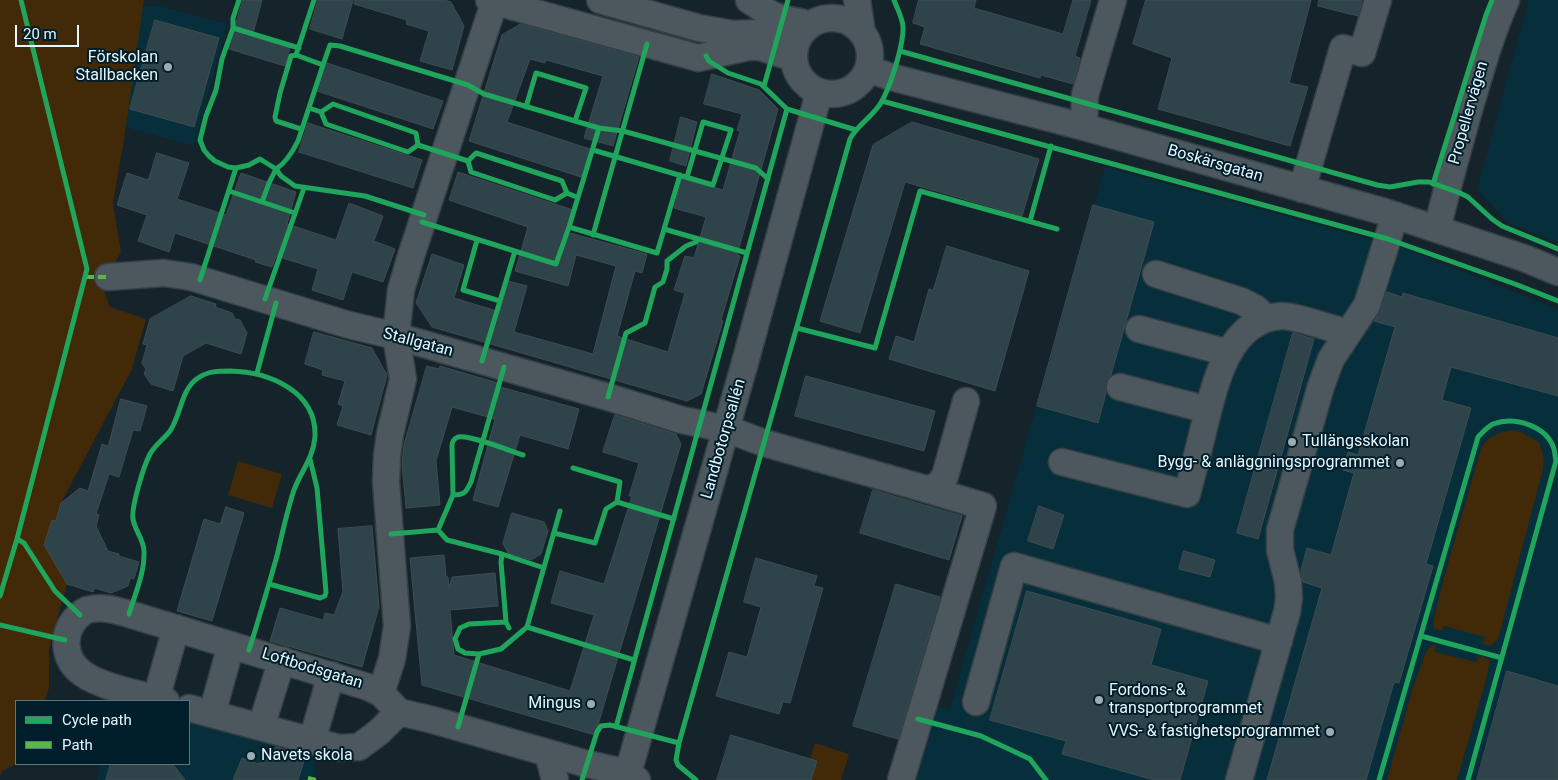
<!DOCTYPE html>
<meta charset="utf-8">
<style>
body{margin:0}
#map{position:relative;width:1558px;height:780px;overflow:hidden;background:#14242a;font-family:Roboto,sans-serif}
canvas{display:block}
.legend{position:absolute;left:15px;top:700px;width:175px;height:65px;box-sizing:border-box;background:#011f2a;border:1px solid #5c757f;margin:0;padding:6px 9px;list-style:none;font-size:15px;color:#e5f6fe}
.legend li{display:flex;align-items:center;gap:10px;height:25px}
.legend b{width:25px;border:1px solid #5c757f}
.scale{position:absolute;left:15px;top:25px;width:64px;height:22px;box-sizing:border-box;border:2px solid #e5f6fe;border-top:0;padding-left:6px;font-size:15px;line-height:18px;white-space:nowrap;color:#e5f6fe;-webkit-text-stroke:4px #011f2a;paint-order:stroke}
</style>
<div id="map">
<canvas width="1558" height="780"></canvas>
<ul class="legend">
<li><b style="height:6px;background:#20a55d"></b>Cycle path</li>
<li><b style="height:6px;background:#58b947"></b>Path</li>
</ul>
<div class="scale">20 m</div>
</div>
<script>
const context = document.querySelector('canvas').getContext('2d');
context.lineJoin = 'round';
function paint(path, color) { context.fillStyle = color; context.fill(path, 'evenodd'); }
function stroke(path, color, width, dash) { context.strokeStyle = color; context.lineWidth = width; context.lineCap = dash ? 'butt' : 'round'; context.setLineDash(dash || []); context.stroke(path); }
function label(font, color, halo, rows, align = 'center') {
  context.font = font + ' Roboto,sans-serif'; context.lineWidth = 4; context.setLineDash([]); context.textBaseline = 'middle'; context.strokeStyle = halo; context.fillStyle = color; for (const [text, x, y, turn = 0] of rows) {
    context.save(); context.translate(x, y); context.rotate((+turn || 0) * Math.PI / 180); context.textAlign = isNaN(turn) ? turn : align; if (halo) context.strokeText(text, 0, 0); context.fillText(text, 0, 0); context.restore();
  }
}
paint(new Path2D(`
 M1529 0H1558V242L1510 224 1477 190Z
 M138 6H160L227 24 194 146 121 126Z
 M1105 167 1403 248 1558 309V780H911L932 706 950 709Z
 M189 717 313 748 316 780H97L101 764H189Z`), '#062e3b');
paint(new Path2D(`
 M0 0H144L124 140 113 203 121 252 102 285 110 307 146 319 132 369 61 503 56 521 52 520 44 545 67 584 49 649V688L44 701H16V764L2 771 0 776Z
 M1512 430 1521 432 1539 442 1544 458 1543 469 1499 636C1495 643 1491 649 1483 643L1485 637 1444 626 1442 631 1434 629 1433 623 1445 574 1481 448C1489 435 1498 433 1512 430Z
 M238 461 282 474 272 508 228 495Z
 M1432 645H1436L1435 652 1477 662 1478 656 1489 659V665L1486 680 1457 780H1387L1413 687 1426 652Z
 M815 743 849 754 841 780H803Z`), '#422907');
const building = new Path2D(`
 M243 0H262L252 37 290 48 285 66 229 49Z
 M318 0H353L342 39 310 29Z
 M355 0H444L451 2 464 26 452 70 420 61 429 31 406 24 407 20 354 4Z
 M919 0H976L974 8 1063 34 1073 0H1091L1075 56 1080 58 1073 84 1041 75 1040 78 920 44 925 27 913 23Z
 M1146 0H1311L1289 83 1308 87 1290 146 1158 109 1172 58 1133 44Z
 M1319 0H1362L1358 16 1318 6Z
 M155 20 219 38 194 127 130 109Z
 M521 24 639 57 613 146 584 138 603 76 546 60 545 63 530 59 507 122 593 150 584 178 469 141 502 35Z
 M327 63 443 101 433 129 317 91Z
 M712 74 759 90 778 109 737 255 740 256 721 320 723 321 701 394 687 401 432 327 416 303 432 254 464 265 454 298 500 312 508 281 527 286 514 332 593 354 616 266 576 255 568 286 515 271 528 227 449 200 458 172 573 210 566 232 647 254 642 273 635 271 617 336 668 352 685 293 674 290 685 256 694 258 706 217 674 208 682 178 723 190 740 131 737 130 742 114 704 104Z
 M681 117 697 122 686 166 670 161Z
 M912 122 1039 159 1022 216 905 182 860 333 820 321 873 145Z
 M308 123 422 160 413 188 299 152Z
 M157 153 189 163 177 199 226 215 241 173 296 192 287 224 336 240 349 203 383 216 374 241 395 249 383 282 352 272 343 300 312 290 318 269 276 256 272 267 255 262 256 260 175 233 169 252 138 241 147 215 117 205 127 173 148 180Z
 M1093 205 1154 222 1111 375 1106 383V393L1098 423 1037 406Z
 M947 246 1029 271 995 391 889 359 896 336 914 342 929 289 933 290Z
 M1387 292 1402 297 1403 293 1558 338V396L1451 367 1442 400 1471 408 1426 564 1433 566 1399 683 1394 682 1366 780H1267L1322 588 1303 582 1301 570 1307 548 1331 555 1354 473 1343 470 1348 452 1358 455 1395 327 1374 321 1381 310Z
 M191 296 216 304 215 307 232 313 235 319 240 320 247 333 241 354 206 343 183 356 173 391 151 384 144 374 146 369 142 363 147 345 143 344 150 319Z
 M314 332 372 348 387 375 371 435 337 425 343 406 338 404 345 381 322 375 323 370 305 364Z
 M1293 333 1314 339 1258 539 1237 533Z
 M427 366 439 369 440 366 498 383 497 386 579 409 568 449 520 435 498 507 473 500 495 419 452 407 436 461 440 505 406 508 402 464 404 445Z
 M806 376 935 411 924 451 795 416Z
 M121 399 147 406 140 431 133 430 119 477 109 474 96 514 99 515 96 526 108 551 119 554V556L139 562 134 579 130 578 128 586 111 593 95 588 93 592 67 584 44 545 52 520 56 521 61 503 80 488 88 491 102 444 108 446Z
 M615 415 676 434 681 444 595 735 422 685 410 558 444 555 446 577H448L449 588 452 577 495 573 498 606 450 610 454 655 570 691 594 615 551 603 560 571 604 584 632 496H629L639 463 603 452Z
 M873 490 962 516 949 560 860 533Z
 M1039 506 1064 515 1053 549 1028 541Z
 M226 507 244 513 212 621 177 611 204 519 220 524Z
 M512 513 544 522 548 531 541 554 531 560 508 553 503 544Z
 M372 526 379 607 362 667 270 641 280 608 323 620 325 613 334 615 343 592 338 529Z
 M1184 551 1215 560 1210 577 1179 569Z
 M756 558 817 576 814 586 823 588 790 703 783 702 779 714 716 696 729 652 747 657 761 607 744 602Z
 M896 584 940 597 898 739 853 726Z
 M1027 591 1161 629 1151 665 1208 681 1180 780H1154L1062 754 1066 741 990 720Z
 M1507 671 1558 686V780H1477Z
 M731 735 817 761 811 780H717Z
 M276 747 306 755 298 780H233L242 758 258 764 273 754Z
 M111 764H173L185 780H106Z`);
paint(building, '#2e434a');
stroke(building, '#3f4c51', 1);
const minor = new Path2D(`
 M489 0 698 58 748 47H760L793 58
 M600 0 699 28 733 34 762 33 778 31 799 36
 M749 0C771 15 774 18 801 22
 M857 0 862 33
 M794 56a38 38 0 1 1 76 0a38 38 0 1 1-76 0Z
 M868 69 891 77 1084 127 1385 212 1524 258 1558 272
 M1084 127 1085 95 1113 0
 M1302 189 1343 48 1362 53 1378 0
 M1437 229C1447 189 1458 149 1469 110 1480 73 1490 36 1506 0
 M1156 274 1241 301 1255 308 1266 318
 M108 277 164 273 191 277 349 325 396 336 608 397 682 420 727 429 764 443 926 489 938 486 945 476 966 401
 M1139 329 1229 353
 M1120 387 1208 410
 M1062 462 1187 494C1193 471 1199 449 1204 427 1215 385 1227 320 1281 316 1293 315 1333 329 1348 333
 M381 693 392 659 397 626 386 482 387 456 390 434 403 379 396 336 401 290 411 256 495 0
 M156 699 176 628
 M166 701C141 694 102 688 82 673 63 659 61 633 78 616 81 614 84 611 87 610 102 606 115 610 129 614L368 687 381 693 399 712 433 720 587 764 628 773
 M976 702 1014 566 1279 641
 M189 708 339 748 359 747 379 732 399 712
 M212 714 231 645
 M261 727 282 660
 M312 741 331 675
 M548 753 555 780
 M637 780 628 773 744 366 819 93
 M901 780 983 506 926 489
 M1239 780 1287 612 1289 598 1288 582 1280 550V530L1321 386 1331 359 1367 305 1395 215`);
stroke(minor, '#344045', 29);
stroke(minor, '#4c585d', 26);
stroke(new Path2D(`
 M86 277H108
 M308 778 316 780`), '#58b947', 4, [8, 4]);
stroke(new Path2D(`
 M239 0 233 18V28L222 59 216 90 206 116 200 140 204 150 209 156 215 161 228 167 236 168 249 165 260 159 276 169C286 163 293 151 298 141L323 65
 M314 0 296 55 323 65 330 45 340 46 468 85 484 94 575 121 599 128 623 131 756 168 768 179
 M233 28 299 48
 M900 51 1377 185 1390 187 1418 182H1429L1460 193 1468 197 1492 219 1502 226 1558 249
 M296 55 291 56 280 93 275 117 276 121 301 129
 M706 56 709 61 728 73 761 84 787 109 856 130
 M764 86 788 0
 M882 101 1388 239 1515 284 1558 301
 M526 107 536 73 586 88 575 121
 M309 108 321 112 326 124 408 152 418 145 468 161 471 172 555 200 567 193
 M321 112 333 104 416 133 418 145
 M599 128 569 227 657 253 680 175
 M593 150 713 185 731 130 703 122 687 177
 M468 161 476 153 562 181 567 193 574 196
 M1433 184 1486 15 1492 0
 M229 191 295 213
 M262 202 269 183 276 169 281 176 295 186 365 196 424 215
 M1030 221 1051 146
 M422 222 556 264 569 227
 M664 229 747 253
 M593 235 647 44
 M477 240 463 290 500 301
 M200 280 236 168
 M265 299 304 188
 M797 328 875 348 920 191 1057 229
 M482 361 515 251
 M257 373 276 303
 M608 397 626 333 645 323 655 287 663 282 667 269V261L686 246 696 242 698 239
 M573 468 620 482 617 502
 M453 495C465 495 466 492 471 482L504 367
 M438 530 447 540 502 554 544 568
 M554 533 595 543 606 509 617 502 674 519
 M391 534 438 530 453 495 452 446C452 442 453 439 458 437 469 434 510 451 523 455
 M17 539 24 543 55 591 80 615
 M502 554 501 562 506 622 509 628
 M269 584 320 598 325 596 326 592 317 488 310 459
 M0 596 17 539 87 269 21 0
 M129 614C135 594 145 572 144 551 144 540 135 531 133 519 131 507 144 465 150 454 155 445 164 439 170 431 181 415 181 389 198 378 208 371 219 371 230 371 269 372 317 391 315 437 313 459 301 471 294 490 287 511 282 534 277 556 268 587 259 619 249 650
 M0 625 65 640
 M527 627 560 511
 M1421 636 1502 658
 M479 654 465 653 458 649 455 639 460 628 469 624 506 622
 M918 719 981 736 1030 759 1046 780
 M458 727 479 654 501 649 527 627 634 660
 M616 727 787 109
 M582 780 597 732 601 726 610 725 679 743
 M696 780 678 765 676 760 679 743 850 139C856 127 869 119 878 107 889 93 904 44 903 26 902 17 897 8 894 0
 M1379 780 1478 437C1482 433 1487 427 1493 424 1515 416 1547 426 1554 449 1555 453 1555 457 1556 461L1468 780`), '#20a55d', 5);
for (const [x, y, r, color] of [
 [168,67,5,"#9cacb4"],
 [1292,442,5,"#9cacb4"],
 [1400,463,5,"#9cacb4"],
 [1099,700,5,"#9cacb4"],
 [591,704,5,"#9cacb4"],
 [1330,732,5,"#9cacb4"],
 [251,756,5,"#9cacb4"]
]) { const dot = new Path2D(); dot.arc(x, y, r, 0, 2 * Math.PI); context.fillStyle = color; context.fill(dot); stroke(dot, '#011f2a', 2); }
label('16px', '#e5f6fe', '#011f2a', [
 ["Förskolan",158,58],
 ["Stallbacken",158,76],
 ["Tullängsskolan",1302,442,"left"],
 ["Bygg- & anläggningsprogrammet",1390,463],
 ["Fordons- &",1109,691,"left"],
 ["transportprogrammet",1109,709,"left"],
 ["Mingus",581,704],
 ["VVS- & fastighetsprogrammet",1320,732],
 ["Navets skola",261,756,"left"]
], 'right');
label('16px', '#e5f6fe', '#011f2a', [
 ["Propellervägen",1469,113,-74],
 ["Boskärsgatan",1215,164,16],
 ["Stallgatan",418,343,15],
 ["Landbotorpsallén",724,439,-74],
 ["Loftbodsgatan",312,669,17]
]);
</script>
